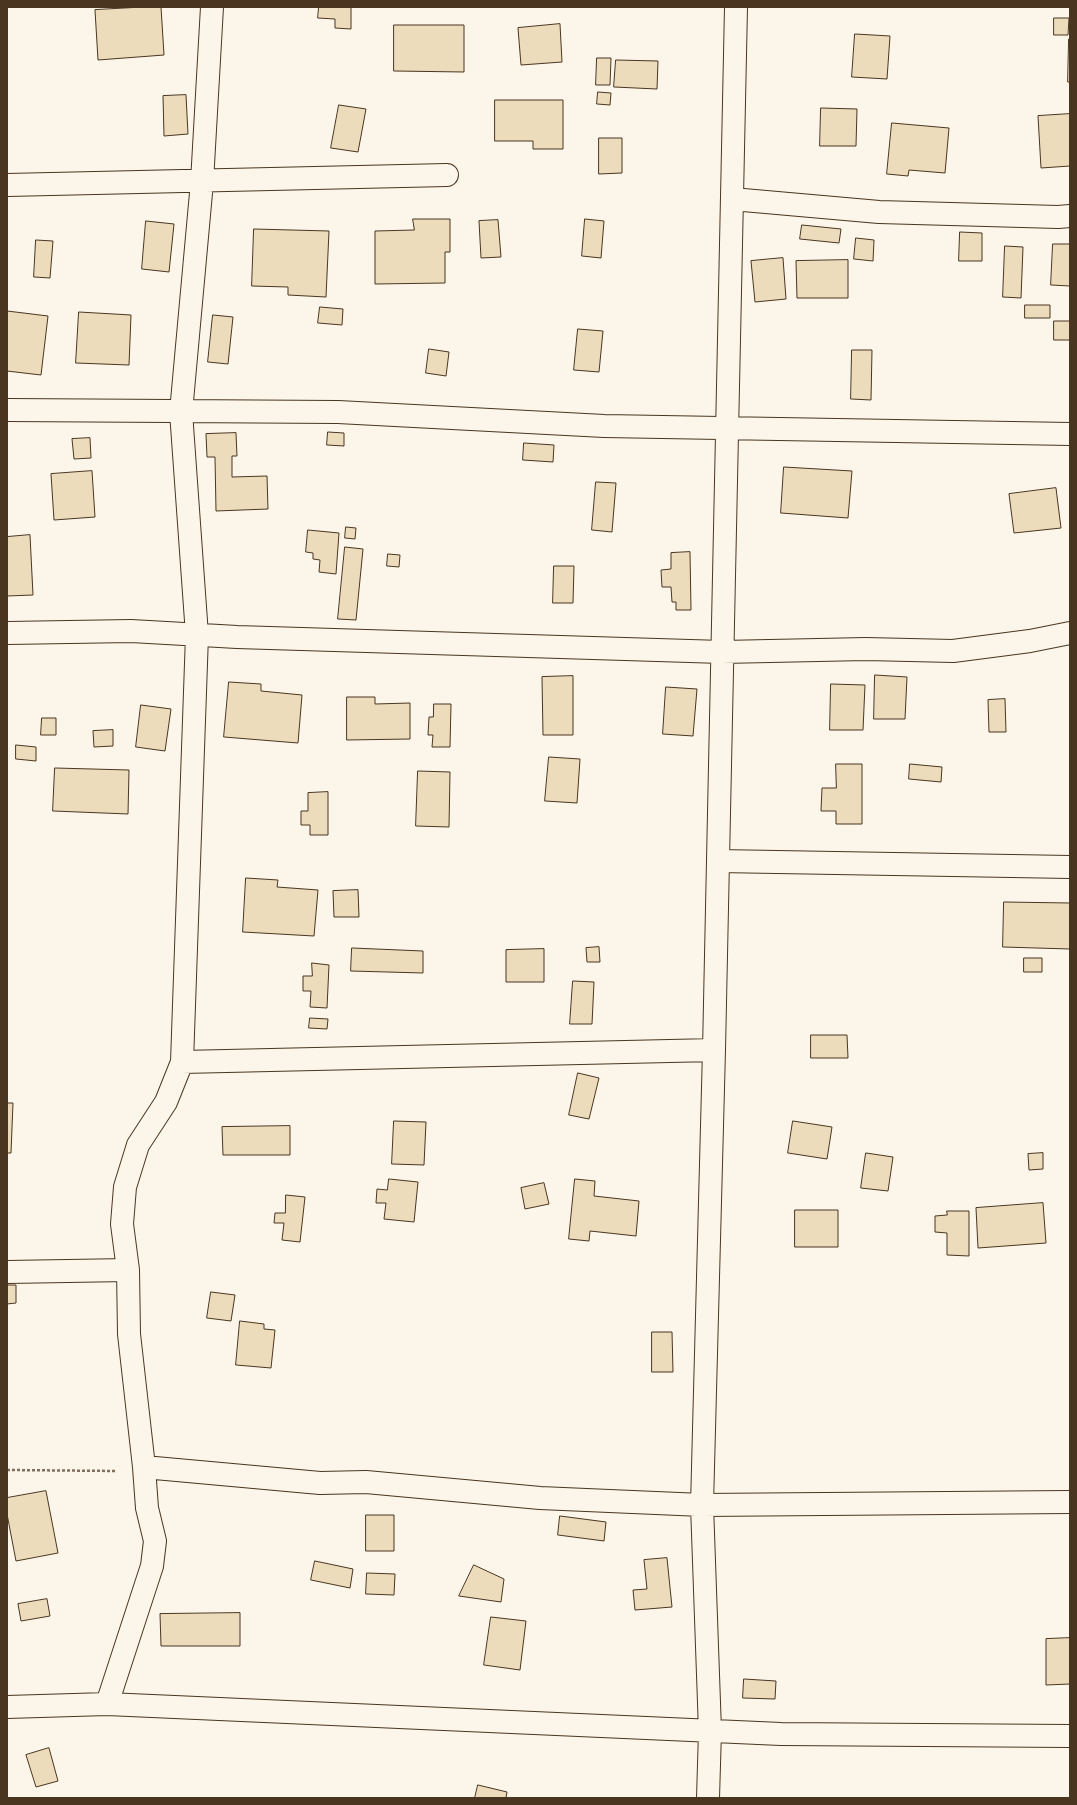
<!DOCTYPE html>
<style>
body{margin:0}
#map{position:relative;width:1077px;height:1805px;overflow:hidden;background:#fbf6e9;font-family:"Asap Condensed",sans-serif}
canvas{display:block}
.frame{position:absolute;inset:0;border:8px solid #4a3520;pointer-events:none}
</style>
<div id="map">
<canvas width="1077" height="1805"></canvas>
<div class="frame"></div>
</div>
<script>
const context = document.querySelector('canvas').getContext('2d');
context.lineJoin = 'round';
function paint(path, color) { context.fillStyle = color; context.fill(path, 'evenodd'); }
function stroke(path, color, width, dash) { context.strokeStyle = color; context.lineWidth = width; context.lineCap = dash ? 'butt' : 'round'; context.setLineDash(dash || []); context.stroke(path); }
const building = new Path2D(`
 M143 7H161L164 55 98 60 95 10Z
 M319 7H351V29L335 28V19L318 18Z
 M1054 18H1069L1068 35H1054Z
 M560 24 562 62 521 65 518 28Z
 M394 25H464V72L394 71Z
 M855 34 890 36 887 79 852 77Z
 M1069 39H1070V82H1068Z
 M597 58H611L610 85H596Z
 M616 60 658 61 657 89 614 87Z
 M598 92 611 93 610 105 597 104Z
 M186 95 188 134 164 136 163 96Z
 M495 100H563V149H533V141H495Z
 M339 105 366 109 358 152 331 148Z
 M821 108 857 109 856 146H820Z
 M1070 114V166L1041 168 1038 116Z
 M892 123 949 128 945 173 909 170 908 176 887 174Z
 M599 138H622V173L599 174Z
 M413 219H450V252H445V283L375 284V231L414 230Z
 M585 219 604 221 601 258 582 256Z
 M498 220 501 257 481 258 479 221Z
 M146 221 174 224 169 272 142 269Z
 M802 225 841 229 839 243 800 239Z
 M254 229 329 231 326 297 288 295V287L252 286Z
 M960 232 982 233V261H959Z
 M856 238 874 240 873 261 854 259Z
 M36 240 53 241 50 278 34 277Z
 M1053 244H1070V286L1051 285Z
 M1005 246 1023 247 1021 298 1003 297Z
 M783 258 786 299 755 302 751 261Z
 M848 260V298H797L796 261Z
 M1025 305H1050V318H1025Z
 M320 307 343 309 342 325 318 323Z
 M7 311 48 316 41 375 7 371Z
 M79 312 131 315 129 365 76 363Z
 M213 315 233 317 228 364 208 362Z
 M1054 321H1070V340H1054Z
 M578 329 603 331 599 372 574 370Z
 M429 349 449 352 446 376 426 373Z
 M852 350H872L871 400 851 399Z
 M328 432 344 433V446L327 445Z
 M236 433 237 456H232V477L267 476 268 509 216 511 215 457H207L206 434Z
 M90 438 91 458 74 459 72 439Z
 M524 443 554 445 553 462 523 460Z
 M784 467 852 471 848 518 781 513Z
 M92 471 95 517 54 520 51 474Z
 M596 482 616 483 612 532 592 530Z
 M1056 488 1061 528 1014 533 1009 494Z
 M346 527 356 528 355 539 345 538Z
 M308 530 339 533 336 574 319 572 320 560 313 559V553L306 552Z
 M30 535 33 595 7 596V537Z
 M345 547 363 549 356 620 338 619Z
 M690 552 691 610H676V602H672L671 587H662L661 570 671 569V553Z
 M388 554 400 555 399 567 387 566Z
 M554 566H574L573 603H553Z
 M875 675 907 677 905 719H874Z
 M573 676V735H543L542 677Z
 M229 682 261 684V691L302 695 298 743 224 737Z
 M831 684 865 685 863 730H830Z
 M666 687 697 689 693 736 663 734Z
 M347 697H375V704L410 703V739L347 740Z
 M1005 699 1006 732H989L988 700Z
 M434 704H451L450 747H432L433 735H428L429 717H433Z
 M141 705 171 709 165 751 136 747Z
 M42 718H56V735H41Z
 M113 730V746L94 747 93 731Z
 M16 745 36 747V761L16 759Z
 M549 757 580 759 577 803 545 801Z
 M836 764H862V824H836V811H821L822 788H836Z
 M910 764 942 767 941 782 909 779Z
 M55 768 129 770 128 814 53 811Z
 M418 771 450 772 449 827 416 826Z
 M328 792V835H310V825H301V811H308V793Z
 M246 878 278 880 277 887 318 890 314 936 243 932Z
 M358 890 359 917H334L333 891Z
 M1004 902 1070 903V949L1003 947Z
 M599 947 600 962H587L586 948Z
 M352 948 423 951V973L351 971Z
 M544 949V982H506V950Z
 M1024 958H1042V972H1024Z
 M312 963 329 965 327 1008 310 1007 311 991H303V976H312Z
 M573 981 594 982 592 1024H570Z
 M310 1018 328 1019 327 1029 309 1028Z
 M811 1035H847L848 1058H811Z
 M578 1073 599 1078 589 1119 569 1115Z
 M7 1103H13L11 1153H7Z
 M394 1121 426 1122 424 1165 392 1164Z
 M793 1121 832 1127 827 1159 788 1153Z
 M290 1126V1155H223L222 1127Z
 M866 1153 893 1157 888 1191 861 1188Z
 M1043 1153V1169L1029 1170 1028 1154Z
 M389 1179 418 1182 414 1222 384 1219 386 1203H376L377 1189 387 1190Z
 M575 1179 595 1181 594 1196 639 1201 636 1236 590 1231 589 1241 569 1239Z
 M544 1183 549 1204 525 1209 521 1188Z
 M286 1195 305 1197 300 1242 282 1240 284 1223H274L275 1213H285Z
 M1043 1203 1046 1243 978 1248 976 1208Z
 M795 1210H838V1247H795Z
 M947 1211H969V1256L947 1255V1233L935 1232V1216L947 1215Z
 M7 1285H16V1303L7 1304Z
 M211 1292 235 1295 231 1321 207 1318Z
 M240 1321 264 1324V1329L275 1330 271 1368 236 1365Z
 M652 1332H672L673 1372H652Z
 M46 1491 58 1553 16 1561 7 1514V1498Z
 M366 1515H394V1551H366Z
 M560 1516 606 1522 604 1541 558 1535Z
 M667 1558 672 1607 635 1610 633 1590 647 1589 644 1560Z
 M315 1561 353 1569 350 1588 311 1580Z
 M474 1565 504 1579 501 1602 459 1596Z
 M367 1573 395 1574 394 1595 366 1594Z
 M47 1599 50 1616 21 1621 18 1604Z
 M240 1613V1646H161L160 1614Z
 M491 1617 526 1621 520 1670 484 1665Z
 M1070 1638V1684L1046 1685V1639Z
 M744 1679 776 1681 775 1699 743 1698Z
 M49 1748 58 1781 36 1787 26 1755Z
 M478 1785 507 1792 506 1798H475Z`);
paint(building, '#ecdcbc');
stroke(building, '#4a3520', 1);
const minor = new Path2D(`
 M7 185 447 175
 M732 199 879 212 1058 217 1070 216
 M7 410 338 412 604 426 1070 434
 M7 633 131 631 237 637 722 652 866 649 953 651 1030 641 1070 633
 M718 861 1070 867
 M182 1062 714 1050
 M7 1272 128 1270
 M144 1467 320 1483 366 1482 540 1498 702 1505 1070 1502
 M107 1704 152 1566 155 1541 147 1508 144 1467 129 1334 128 1270 122 1224 125 1187 138 1145 166 1102 182 1062 197 635 181 412 202 182 212 7
 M7 1707 107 1704 781 1734 1070 1736
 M708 1798 710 1731 702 1505 714 1050 736 7`);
stroke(minor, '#4a3520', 24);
stroke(new Path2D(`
 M7 1470 116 1471`), '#7f6f5c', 2.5, [3, 2]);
stroke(minor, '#fbf6e9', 22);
</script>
